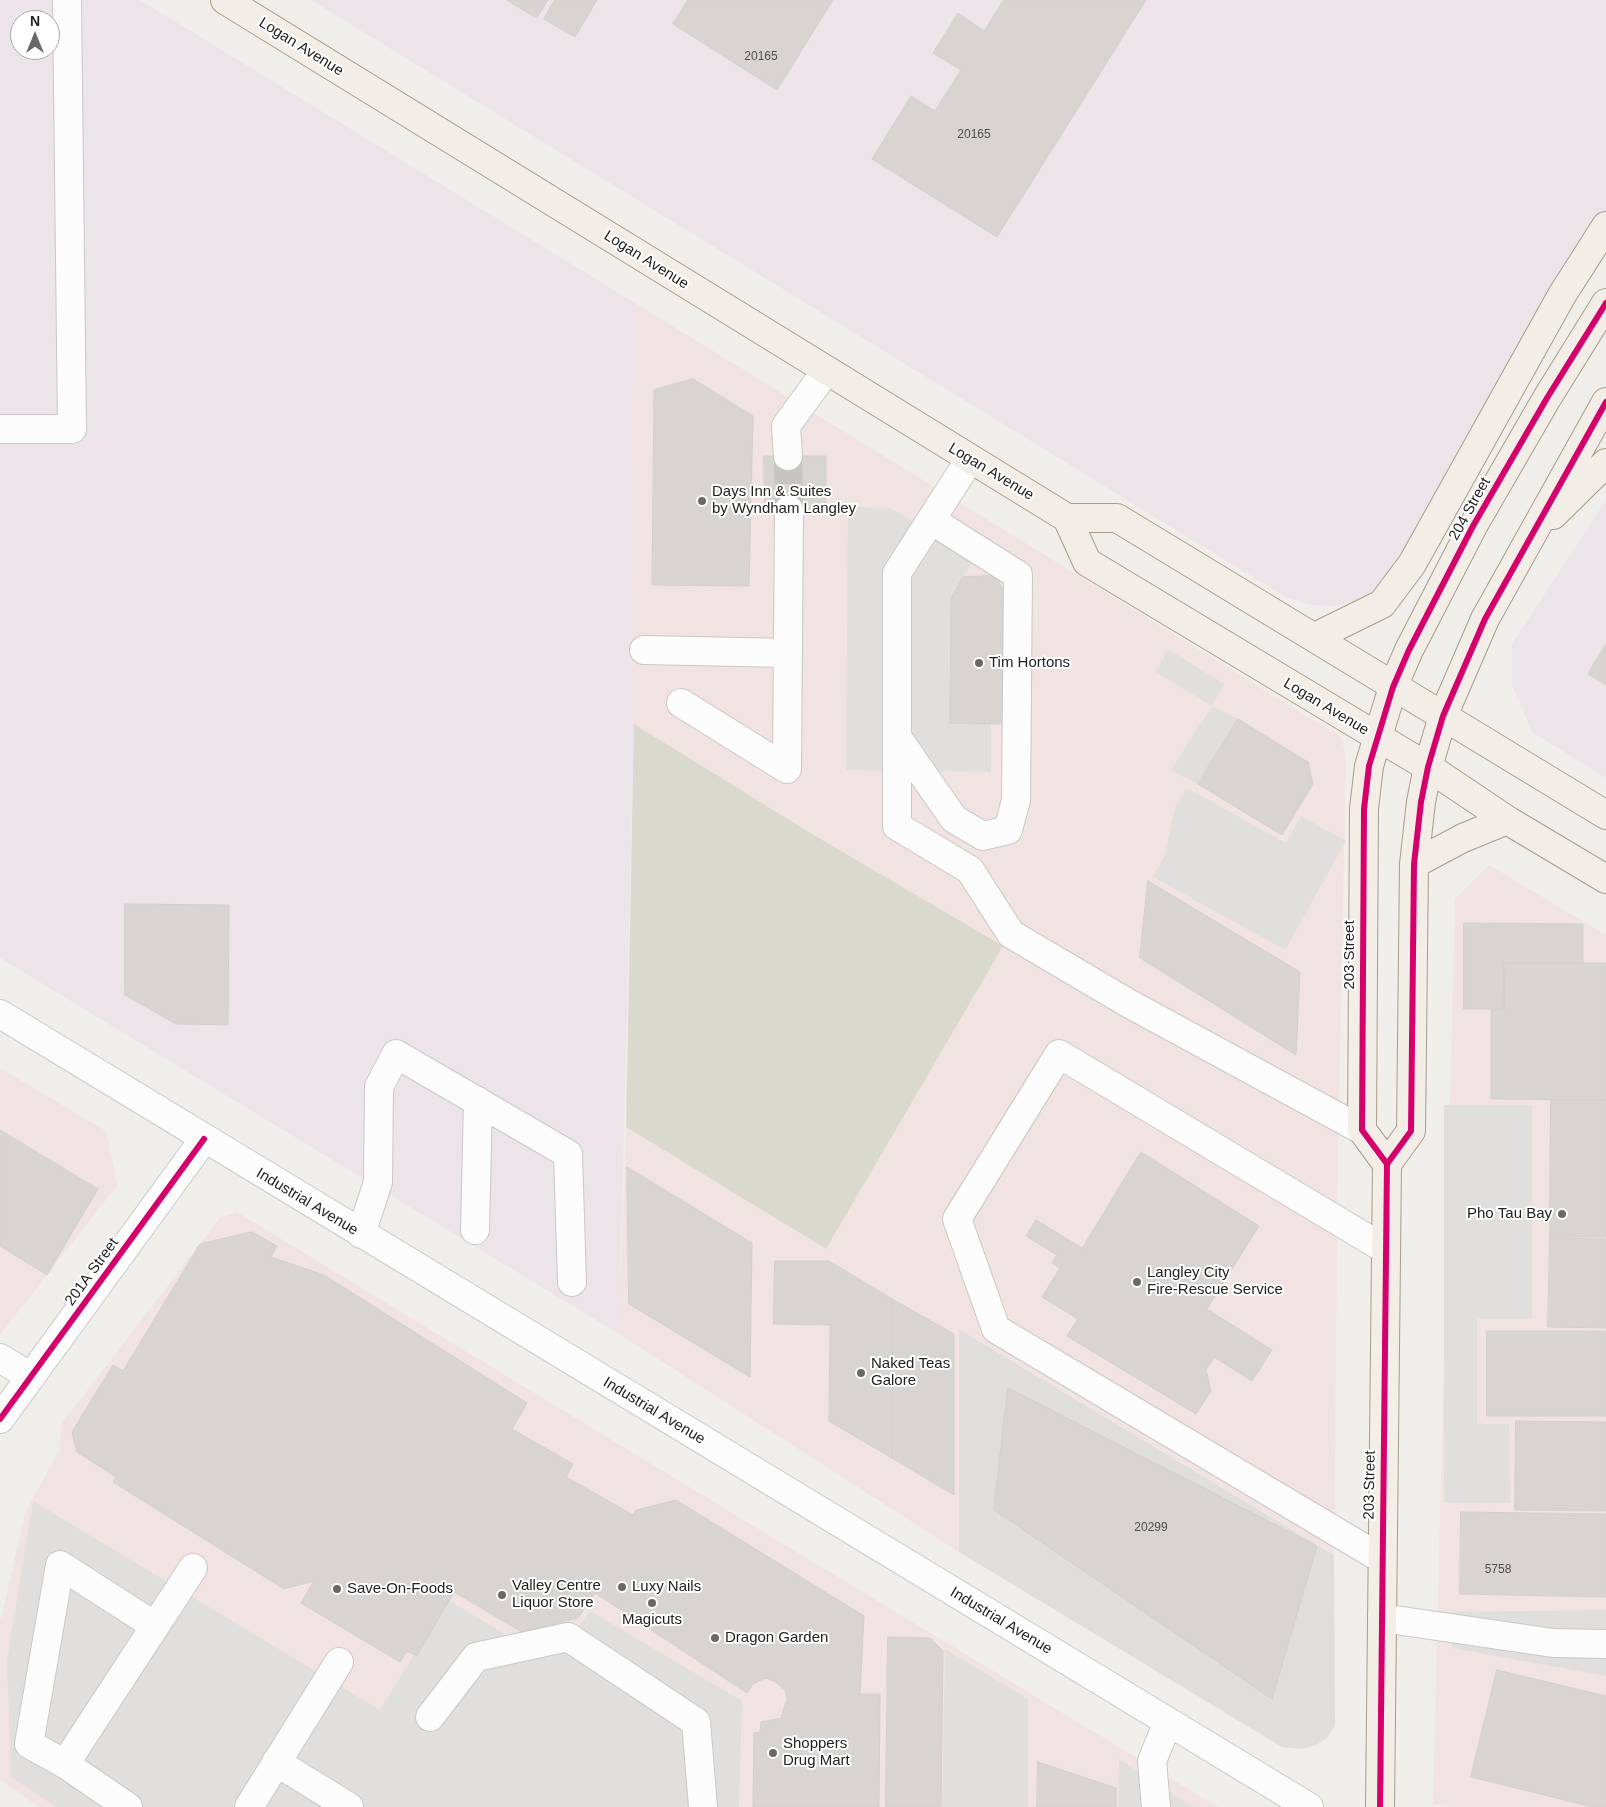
<!DOCTYPE html>
<style>
body{margin:0}
#map{position:relative;width:1606px;height:1807px;overflow:hidden;background:#f0eeeb;font-family:Helvetica,sans-serif}
canvas{display:block}
.north{position:absolute;left:10px;top:10px;width:50px;height:50px;box-sizing:border-box;background:#fff;border:1px solid #a7a7a7;border-radius:50%;rotate:0deg;font-size:14px;font-weight:700;line-height:20px;text-align:center;color:#222}
.north::after{content:'';display:block;margin:auto;width:18px;height:22px;background:#6a6968;clip-path:polygon(50% 0,100% 100%,50% 72%,0 100%)}
</style>
<div id="map">
<canvas width="1606" height="1807"></canvas>
<div class="north">N</div>
</div>
<script>
const context = document.querySelector('canvas').getContext('2d');
context.lineJoin = 'round';
function paint(path, color) { context.fillStyle = color; context.fill(path, 'evenodd'); }
function stroke(path, color, width, dash) { context.strokeStyle = color; context.lineWidth = width; context.lineCap = dash ? 'butt' : 'round'; context.setLineDash(dash || []); context.stroke(path); }
function label(font, color, halo, rows, align = 'center') {
  context.font = font + ' Helvetica,sans-serif'; context.lineWidth = 4; context.setLineDash([]); context.textBaseline = 'middle'; context.strokeStyle = halo; context.fillStyle = color; for (const [text, x, y, turn = 0] of rows) {
    context.save(); context.translate(x, y); context.rotate((+turn || 0) * Math.PI / 180); context.textAlign = isNaN(turn) ? turn : align; if (halo) context.strokeText(text, 0, 0); context.fillText(text, 0, 0); context.restore();
  }
}
paint(new Path2D(`
 M959 1329 1334 1555 1335 1726 1326 1739 1316 1745 1303 1749 1282 1747 959 1552Z`), '#dfdedc');
paint(new Path2D(`
 M635 303 1341 737 1346 757 1338 1147 1334 1555 959 1329V1552L619 1334 626 1127 826 1249 817 837 634 724Z
 M1489 865 1606 935V1807H1452L1433 1804 1455 899Z
 M0 1068 106 1131 117 1186 0 1335Z
 M237 1212 638 1456 1218 1807H39L0 1780V1624L25 1513 59 1451 62 1423 220 1218Z`), '#f1e3e1');
paint(new Path2D(`
 M0 0H140L635 303 634 724 619 1334 0 958ZM20 20H50V50H20Z
 M311 0H1606V213L1386 583 1356 601 1333 606 1312 605 1287 598Z
 M1606 500V778L1532 732 1512 685V644Z`), '#ede4e9');
paint(new Path2D(`
 M634 724 817 837 1003 946 826 1249 626 1127Z`), '#d9d9cd');
paint(new Path2D(`
 M848 507 890 508 975 557 951 598 950 723H991V772L846 770Z
 M1168 649 1224 684 1212 706 1238 719 1198 784 1171 770 1212 706 1156 672Z
 M1187 788 1286 843 1301 816 1346 841 1285 950 1153 877 1164 857 1175 808Z
 M1444 1105H1532V1319H1477V1424H1509L1510 1503H1444Z
 M33 1501 380 1710 448 1600 520 1643 575 1631 590 1611 742 1701 739 1807H56L11 1777 7 1662Z
 M1606 1610V1676L1452 1648V1612Z
 M945 1649 1028 1699V1807H942Z
 M1119 1759 1193 1807H1118Z`), '#e0dfde');
const building = new Path2D(`
 M507 0H548L537 18Z
 M555 0H597L575 37 544 19Z
 M688 0H833L777 90 673 24Z
 M1004 0H1146L997 237 872 159 911 96 935 111 961 70 933 53 958 13 984 31Z
 M693 379 753 416 749 586 652 585 654 390Z
 M764 456H826V510H765Z
 M996 576 1010 603 1008 724 950 723 951 598 963 577Z
 M1606 644V685L1588 674Z
 M1238 719 1308 762 1313 784 1282 835 1198 784Z
 M1148 881 1300 972 1296 1055 1140 958Z
 M125 904 229 905 228 1025 176 1024 125 995Z
 M1464 923 1583 924V963H1504V1009H1464Z
 M1504 963H1606V1100L1491 1099V1009H1504Z
 M1551 1100H1606V1237H1550Z
 M0 1130 98 1189 47 1275 0 1246Z
 M1141 1152 1259 1226 1207 1309 1272 1350 1252 1381 1214 1357 1206 1370 1211 1391 1196 1414 1067 1336 1078 1319 1042 1297 1060 1268 1052 1263 1057 1255 1026 1236 1036 1220 1082 1248Z
 M627 1167 752 1243 750 1377 629 1304Z
 M252 1232 277 1246 271 1257 324 1275 527 1403 512 1429 573 1464 566 1477 633 1515 636 1510 676 1500 864 1616 860 1694H880L879 1807H753L754 1733 760 1732 761 1722 781 1718 787 1699 785 1690 776 1682 766 1678 754 1683 747 1693 595 1593 578 1618 522 1632 454 1592 417 1656 407 1651 400 1662 301 1603 314 1581 284 1589 113 1482 116 1477 77 1452 72 1432 113 1365 123 1371 200 1244Z
 M1550 1238 1606 1239V1328L1548 1327Z
 M775 1261H829L892 1299V1458L829 1421 830 1325 774 1324Z
 M892 1299 954 1334V1495L892 1458Z
 M1487 1331H1606V1416H1487Z
 M1008 1388 1317 1546 1272 1699 994 1510Z
 M1516 1421 1606 1422V1511L1515 1510Z
 M1461 1512 1606 1514V1597L1460 1594Z
 M888 1637 930 1638 943 1651 941 1807H886Z
 M1497 1670 1606 1696V1807H1593L1471 1777Z
 M1038 1762 1116 1788V1807H1037Z`);
paint(building, '#d7d4d2');
stroke(building, '#d3d0cc', 1);
stroke(new Path2D(`
 M788 456 789 510`), '#c7c5c3', 28, [28, 14]);
const minor = new Path2D(`
 M0 429H72L67 0
 M788 456 786 426 826 371
 M970 459 897 573V826L970 870 1011 934 1128 1003 1362 1130
 M644 650 788 653
 M681 703 787 769 789 510
 M897 737 954 819 983 836 1008 830 1016 800 1018 575 931 520
 M0 1014 1309 1807
 M475 1230 478 1101
 M361 1234 378 1182 379 1087 396 1054 568 1154 572 1282
 M0 1358 31 1377
 M0 1419 204 1139
 M1382 1559 996 1329 957 1219 1059 1054 1385 1249
 M1382 1618 1553 1643 1606 1644
 M430 1717 476 1657 568 1637 696 1722 703 1807
 M276 1762 349 1807
 M65 1764 193 1568
 M128 1807 65 1764 29 1744 60 1565 155 1626
 M249 1807 339 1662
 M1156 1807 1152 1761 1168 1722`);
const major = new Path2D(`
 M225 0 1067 518H1117L1606 815
 M1553 515 1606 463
 M1067 518 1087 562 1428 767 1507 820 1606 879
 M1315 637 1382 604 1412 564 1562 295 1606 226
 M1414 864 1463 838 1507 820
 M1387 1164 1362 1130 1364 809 1369 766 1393 687 1409 650 1473 526 1547 398 1606 303
 M1380 1807 1387 1164 1411 1131 1414 864 1421 802 1428 767 1443 716 1485 619 1606 402`);
stroke(minor, '#c9c8c7', 30);
stroke(major, '#a79c86', 30);
stroke(minor, '#fdfcfc', 28);
stroke(major, '#f3ede7', 28);
stroke(new Path2D(`
 M1387 1164 1362 1130 1364 809 1369 766 1393 687 1409 650 1473 526 1547 398 1606 303
 M0 1419 204 1139
 M1380 1807 1387 1164 1411 1131 1414 864 1421 802 1428 767 1443 716 1485 619 1606 402`), '#d6006c', 6);
for (const [x, y, r, color] of [
 [702,501,5,"#6a6968"],
 [979,663,5,"#6a6968"],
 [1562,1214,5,"#6a6968"],
 [1137,1282,5,"#6a6968"],
 [861,1373,5,"#6a6968"],
 [622,1587,5,"#6a6968"],
 [337,1589,5,"#6a6968"],
 [502,1595,5,"#6a6968"],
 [652,1603,5,"#6a6968"],
 [715,1638,5,"#6a6968"],
 [773,1753,5,"#6a6968"]
]) { const dot = new Path2D(); dot.arc(x, y, r, 0, 2 * Math.PI); context.fillStyle = color; context.fill(dot); stroke(dot, '#fff', 2); }
label('12px', '#4f4e4e', null, [
 ["20165",761,57],
 ["20165",974,135],
 ["20299",1151,1528],
 ["5758",1498,1570]
]);
label('15px', '#222', '#fff', [
 ["Logan Avenue",301,47,32],
 ["Logan Avenue",646,260,32],
 ["Logan Avenue",991,472,31],
 ["204 Street",1470,509,-61],
 ["Logan Avenue",1326,707,31],
 ["203 Street",1350,955,-90],
 ["Industrial Avenue",307,1202,31],
 ["201A Street",92,1272,-54],
 ["Industrial Avenue",654,1411,31],
 ["203 Street",1370,1485,-89],
 ["Industrial Avenue",1001,1621,31]
]);
label('15px', '#222', '#fff', [
 ["Days Inn & Suites",712,492],
 ["by Wyndham Langley",712,509],
 ["Tim Hortons",989,663],
 ["Pho Tau Bay",1552,1214,"right"],
 ["Langley City",1147,1273],
 ["Fire-Rescue Service",1147,1290],
 ["Naked Teas",871,1364],
 ["Galore",871,1381],
 ["Valley Centre",512,1586],
 ["Liquor Store",512,1603],
 ["Luxy Nails",632,1587],
 ["Save-On-Foods",347,1589],
 ["Magicuts",652,1620,"center"],
 ["Dragon Garden",725,1638],
 ["Shoppers",783,1744],
 ["Drug Mart",783,1761]
], 'left');
</script>
